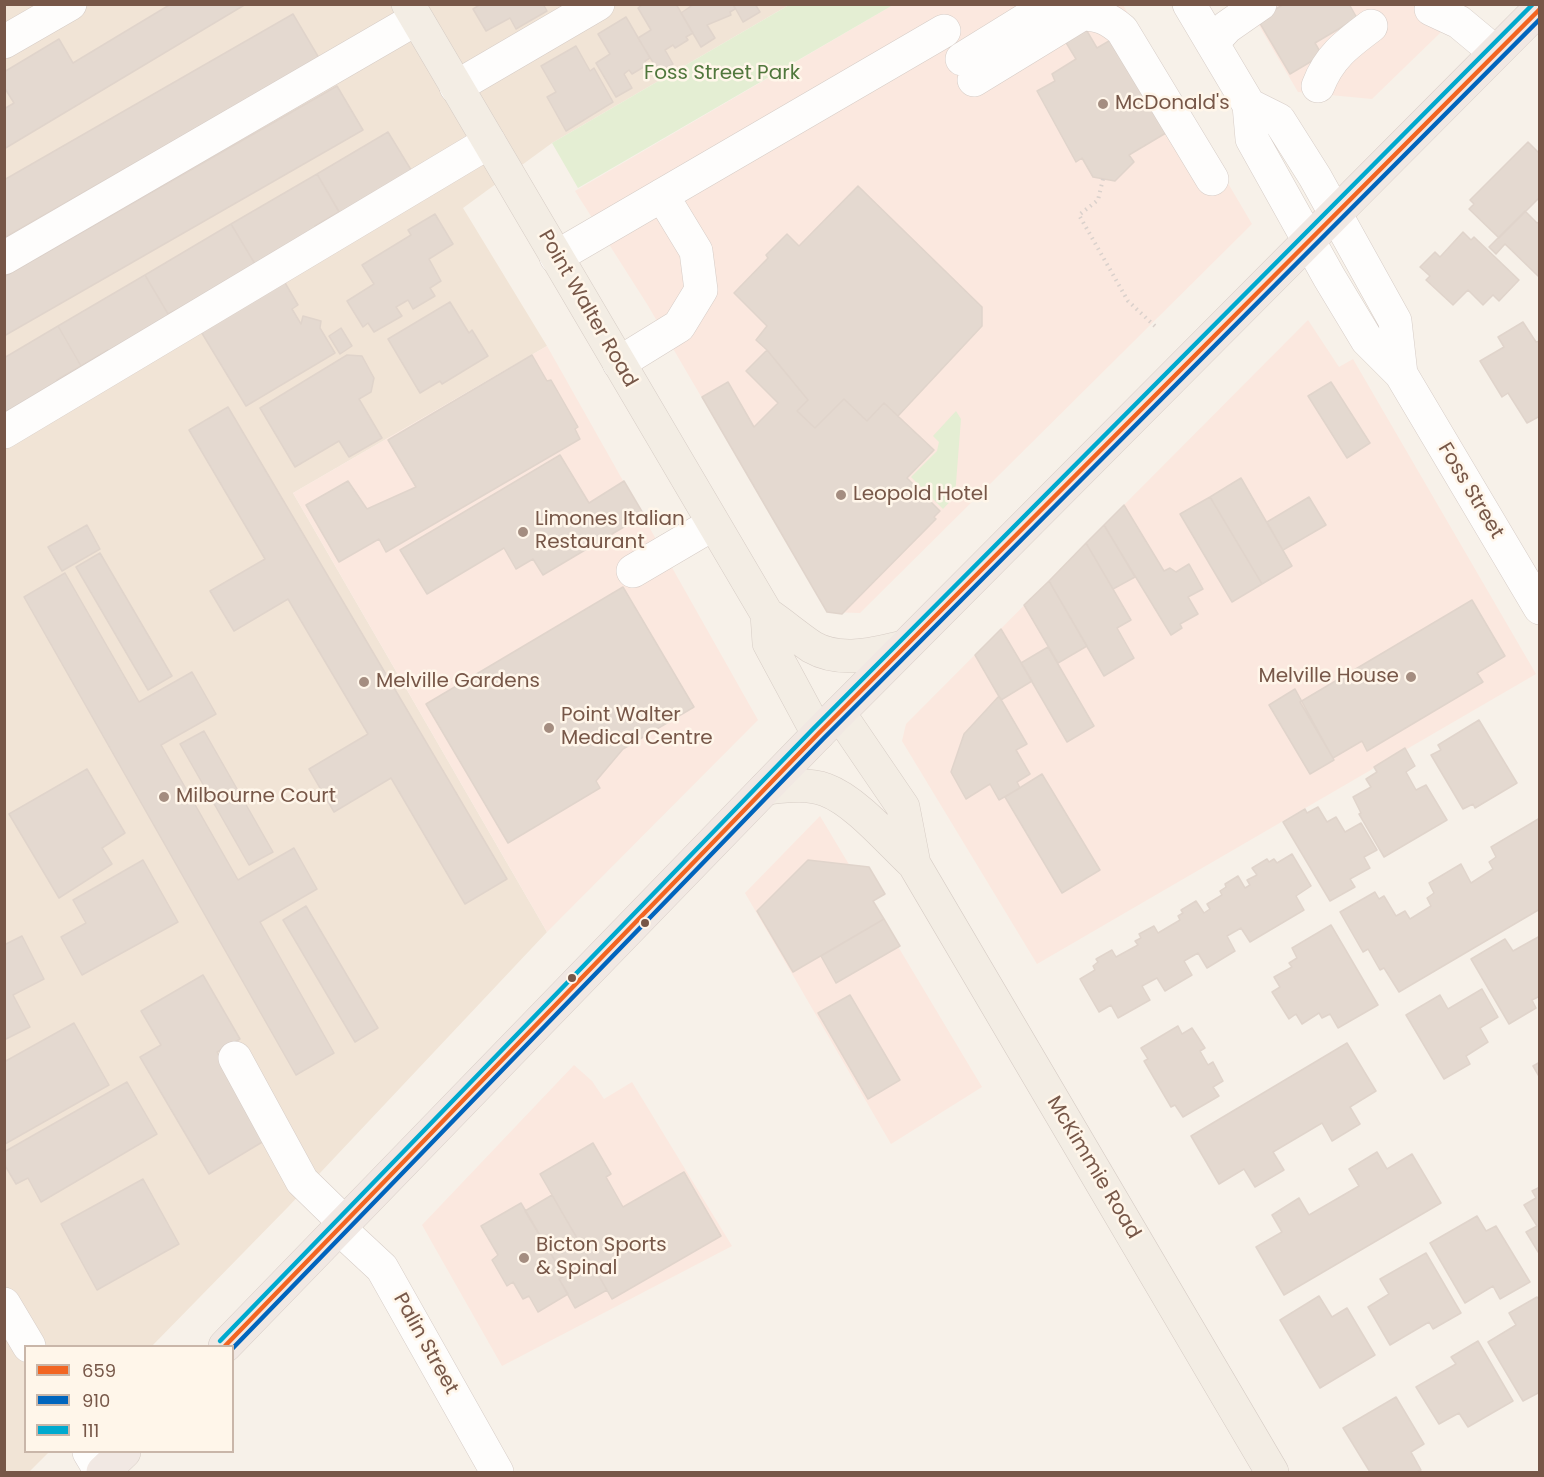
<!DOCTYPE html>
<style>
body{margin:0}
#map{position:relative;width:1544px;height:1477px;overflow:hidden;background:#f7f1e9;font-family:Poppins,sans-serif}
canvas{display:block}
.frame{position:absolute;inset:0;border:6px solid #775748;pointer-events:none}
.legend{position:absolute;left:24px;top:1345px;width:210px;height:108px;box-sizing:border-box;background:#fff6ea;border:2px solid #c9b6a9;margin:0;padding:8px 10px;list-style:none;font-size:18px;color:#775748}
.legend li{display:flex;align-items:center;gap:12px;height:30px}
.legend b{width:30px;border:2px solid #c9b6a9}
</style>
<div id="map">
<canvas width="1544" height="1477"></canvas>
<div class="frame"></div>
<ul class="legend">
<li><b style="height:8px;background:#f26522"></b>659</li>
<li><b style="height:8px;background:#0065bd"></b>910</li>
<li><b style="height:8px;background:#00a9ce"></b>111</li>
</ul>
</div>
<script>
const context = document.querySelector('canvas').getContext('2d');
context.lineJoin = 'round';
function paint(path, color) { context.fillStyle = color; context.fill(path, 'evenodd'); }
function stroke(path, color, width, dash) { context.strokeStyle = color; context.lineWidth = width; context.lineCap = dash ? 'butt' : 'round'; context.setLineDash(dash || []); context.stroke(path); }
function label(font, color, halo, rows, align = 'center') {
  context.font = font + ' Poppins,sans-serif'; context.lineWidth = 5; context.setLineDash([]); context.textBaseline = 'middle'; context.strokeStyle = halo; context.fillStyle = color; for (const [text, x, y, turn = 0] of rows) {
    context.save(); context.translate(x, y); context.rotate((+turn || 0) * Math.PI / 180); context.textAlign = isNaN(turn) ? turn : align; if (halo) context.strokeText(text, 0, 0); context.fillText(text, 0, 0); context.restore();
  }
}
paint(new Path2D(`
 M5 5H789L552 143 463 208 547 346 293 493 547 932 288 1207 152 1346H26V1452H49L29 1472H5Z`), '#f1e4d6');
paint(new Path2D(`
 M893 5H1123L1252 224 860 613 827 612 647 304 575 191Z
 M1247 5H1469L1372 99 1298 92Z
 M1308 320 1339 367 1353 359 1536 674 1037 964 902 741 906 724Z
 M547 346 758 720 547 932 293 493Z
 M820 816 982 1087 891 1144 745 893Z
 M574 1065 592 1081 604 1099 632 1082 732 1246 502 1366 422 1225Z`), '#fbe8df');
paint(new Path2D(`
 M789 5H893L578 188 552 143Z
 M956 411 961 419 955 496 943 509 911 477 937 451 939 442 933 436Z`), '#e4eed3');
const building = new Path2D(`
 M171 4H246L4 149V109L14 103 4 87V72L59 39 73 63Z
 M481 4H543L547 11 516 29 510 18 486 31 473 9Z
 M643 4H676L693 33 686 37 688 40 675 48 673 45 665 50 673 64 659 72 638 38 651 30 638 8Z
 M733 4 735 9 730 12 731 15 707 25 715 38 701 47 681 13 694 4Z
 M733 4H755L760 12 743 22Z
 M1071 4 1097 48 1121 34 1176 127 1129 155 1134 162 1115 181 1093 177 1082 158 1076 162 1037 91 1055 81 1052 74 1076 59 1048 13Z
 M1284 4H1349L1357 18 1315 43 1322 55 1290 74 1258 20Z
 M293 14 319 58 4 238V180Z
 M626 17 650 58 645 61 647 65 632 74 629 70 624 74 632 88 616 97 596 63 610 54 598 34Z
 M576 46 590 71 594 68 613 102 566 131 547 97 556 92 541 66Z
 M337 86 363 130 4 336V277Z
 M388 132 416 178 344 220 317 174Z
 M1528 142 1540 154V197L1499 238 1469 209 1474 204 1470 200Z
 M317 174 339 212 315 226 319 233 258 269 231 224Z
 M858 186 982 307V326L898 416 884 403 867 421 844 399 815 428 797 411 808 400 767 350 756 340 767 326 734 293 768 258 766 255 787 234 799 246Z
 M1525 211 1537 223 1540 221 1538 276 1505 244 1496 254 1489 247Z
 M435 214 453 244 429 259 441 281 430 288 435 296 413 309 408 300 396 307 402 316 374 332 368 323 363 327 347 301 374 284 362 265 411 235 408 230Z
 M231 224 258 269 168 314 145 275Z
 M1463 232 1471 240 1474 237 1519 280 1499 301 1493 295 1483 305 1468 290 1453 305 1426 280 1430 276 1420 267 1435 252 1440 257Z
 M145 275 171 319 111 355 108 350 81 366 58 326Z
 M284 281 298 305 292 309 301 324 303 316 321 321 320 328 335 353 246 406 200 330Z
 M450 302 469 333 472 330 488 356 442 384 440 381 420 393 388 339Z
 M1523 322 1536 342 1540 341V416L1527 423 1508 393 1502 397 1480 361 1504 347 1498 337Z
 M58 326 81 366 57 380 62 388 4 422V358Z
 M341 328 352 346 340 354 329 336Z
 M767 350 808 400 797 411 815 428 844 399 867 421 884 403 934 450 907 478 940 511 934 517 936 519 842 614 827 612 702 397 728 382 754 427 778 403 746 371Z
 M347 355 362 356 374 378 371 392 359 399 382 438 349 457 339 441 295 467 260 408Z
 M532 355 547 381 551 380 578 427 575 429 580 439 386 552 379 539 339 562 306 505 348 481 367 509 416 487 388 440Z
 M1331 382 1370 443 1347 458 1308 396Z
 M228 407 507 879 465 904 391 778 334 812 309 769 368 734 288 599 234 631 210 591 265 559 189 430Z
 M560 455 589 503 624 481 644 515 543 575 533 559 516 569 504 548 427 594 400 550Z
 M1241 478 1292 566 1262 584 1210 497Z
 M1210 497 1262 584 1232 602 1180 514Z
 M1309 497 1326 525 1283 550 1267 522Z
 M1124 505 1164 571 1170 568 1176 572 1189 564 1203 589 1188 597 1198 614 1180 624 1182 628 1171 635 1104 525Z
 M87 525 100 549 62 571 48 547Z
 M1104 525 1135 577 1113 589 1086 543Z
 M1086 543 1131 620 1117 628 1134 658 1104 676 1049 581Z
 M100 553 172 676 148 690 76 567Z
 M65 573 139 702 192 672 216 714 161 745 238 880 294 848 317 889 260 922 334 1053 296 1075 24 597Z
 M1049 581 1087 646 1058 663 1024 605Z
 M623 587 694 707 623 749 596 781 600 788 508 843 426 704Z
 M1472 600 1505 656 1477 673 1483 682 1367 751 1362 741 1333 758 1300 702Z
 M1001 629 1032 681 1001 700 975 655Z
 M1048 647 1094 726 1067 742 1021 663Z
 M1295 689 1334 760 1310 774 1269 705Z
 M999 696 1027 744 1016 750 1030 774 1017 782 1020 788 999 800 990 784 966 799 951 772 964 734Z
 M1479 720 1517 783 1475 808 1473 804 1463 809 1431 755 1441 750 1438 745Z
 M204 731 273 852 249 865 180 744Z
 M1405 748 1415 766 1406 772 1416 790 1426 785 1447 820 1384 857 1359 814 1361 813 1353 797 1371 787 1366 779 1377 772 1374 767Z
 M87 769 125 833 102 848 112 864 59 898 9 814Z
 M1042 774 1100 870 1062 893 1005 797Z
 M1318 807 1327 822 1336 817 1345 832 1361 823 1377 850 1364 857 1370 868 1350 879 1355 887 1330 901 1283 822 1305 809 1307 813Z
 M1540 818V909L1399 992 1384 968 1380 970 1368 949 1363 952 1340 912 1375 892 1379 899 1384 896 1396 916 1405 911 1410 919 1431 906 1427 898 1434 893 1429 883 1461 864 1471 883 1493 869 1489 862 1496 857 1491 847Z
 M1292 854 1311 886 1296 896 1304 910 1250 942 1241 928 1227 936 1235 951 1207 968 1198 953 1184 961 1192 975 1165 991 1157 978 1142 986 1150 1000 1118 1018 1111 1005 1099 1012 1080 979 1095 970 1093 966 1098 962 1096 959 1112 950 1116 957 1138 945 1135 941 1141 938 1139 934 1154 926 1158 933 1180 920 1178 916 1183 913 1181 910 1196 901 1204 913 1210 909 1207 904 1222 895 1220 891 1226 887 1225 884 1238 876 1245 888 1250 885 1247 880 1257 875 1252 868 1267 859 1269 862 1274 859 1277 863Z
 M143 860 178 922 82 975 61 937 86 923 73 900Z
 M808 860 869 867 885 894 873 901 884 919 793 972 757 911Z
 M306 906 378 1028 355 1042 283 920Z
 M884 919 900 946 836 983 821 956Z
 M1331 925 1378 1005 1338 1028 1330 1014 1322 1018 1319 1013 1302 1024 1296 1014 1289 1019 1272 992 1280 987 1274 977 1292 967 1289 963 1297 958 1292 948Z
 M22 936 44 979 13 995 30 1027 4 1040V945Z
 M1540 936V996L1532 1000 1536 1008 1509 1024 1471 959 1505 939 1513 951Z
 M203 975 240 1039 217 1052 264 1141 209 1174 140 1057 161 1045 141 1011Z
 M1482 989 1498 1017 1480 1028 1488 1042 1466 1056 1470 1064 1444 1079 1406 1015 1440 995 1448 1009Z
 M850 995 900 1080 868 1099 818 1013Z
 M74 1023 109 1085 5 1144 4 1062Z
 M1178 1026 1182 1034 1192 1028 1205 1048 1200 1051 1208 1065 1213 1062 1223 1081 1213 1087 1219 1096 1183 1117 1175 1105 1171 1107 1144 1061 1148 1059 1141 1048Z
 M1347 1043 1376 1091 1350 1107 1360 1124 1332 1141 1322 1123 1273 1152 1284 1170 1255 1187 1244 1169 1219 1184 1191 1136Z
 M1540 1062V1078L1533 1066Z
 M127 1082 157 1134 41 1202 28 1178 16 1184 4 1164V1152Z
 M593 1143 611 1174 606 1177 623 1207 684 1172 721 1236 612 1299 540 1174Z
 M1377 1152 1387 1169 1412 1154 1441 1203 1284 1295 1256 1247 1282 1232 1272 1215 1299 1198 1309 1215 1359 1186 1349 1169Z
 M143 1179 179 1244 97 1290 61 1224Z
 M1540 1187V1255L1526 1232 1537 1226 1524 1205 1536 1198 1532 1191Z
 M552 1195 607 1290 575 1308 559 1279 564 1276 525 1211Z
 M521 1203 564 1276 559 1279 568 1294 538 1312 529 1296 523 1299 513 1282 507 1286 492 1260 498 1255 481 1226Z
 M1477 1216 1486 1231 1496 1226 1530 1282 1500 1299 1493 1286 1465 1303 1430 1243Z
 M1426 1253 1461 1313 1433 1329 1429 1322 1390 1345 1368 1307 1389 1294 1380 1279Z
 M1319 1296 1332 1317 1347 1308 1375 1355 1320 1388 1280 1320Z
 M1537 1297 1540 1301V1392L1523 1401 1488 1342 1516 1325 1509 1313Z
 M1478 1341 1513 1401 1468 1427 1459 1413 1439 1424 1416 1387 1456 1364 1451 1357Z
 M1396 1397 1424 1444 1411 1452 1421 1470 1416 1472H1370L1343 1428Z`);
paint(building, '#e4d9d0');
stroke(building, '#e0d4cb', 1.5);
const minor = new Path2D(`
 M1189 4 1249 105 1252 139 1329 277 1367 340 1401 374 1540 608
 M1431 9 1459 22 1495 52
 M4 42 70 4
 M1212 43 1227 27 1260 4
 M962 59 1051 4
 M974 80 1082 14C1099 14 1109 19 1122 30L1212 179
 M1318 86C1329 57 1347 44 1371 26
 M456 87 598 4
 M1249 105 1279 120 1315 177 1395 321 1401 374
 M556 257 944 31
 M4 258 416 19
 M619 363 679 326 701 290 696 251 662 195
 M4 432 489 142
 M633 571 713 524
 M235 1058 302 1181 344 1222
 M339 1228 382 1268 497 1472
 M4 1304 29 1346
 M89 1452 101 1472`);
const major = new Path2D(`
 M408 4 767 614 769 643 818 734
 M767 614C782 624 797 637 812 647 840 663 874 654 903 647
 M839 713 903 807 914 864
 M766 788C786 786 807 783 826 790 856 801 890 842 914 864L1272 1472`);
const highway = new Path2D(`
 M225 1346 818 734 1540 8
 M103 1472 124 1452`);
stroke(minor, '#d6ccc6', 34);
stroke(major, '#d6ccc5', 34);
stroke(highway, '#d6ccc5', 34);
stroke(new Path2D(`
 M1103 179 1098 200 1079 215 1128 301 1158 329`), '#dad1cc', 4, [1.5, 4.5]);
stroke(minor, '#fefdfc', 33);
stroke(major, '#f3ede4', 33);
stroke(highway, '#f1e8e3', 33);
stroke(new Path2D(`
 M225 1346 818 734 1540 9`), '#f26522', 4.5);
stroke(new Path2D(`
 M232 1349 823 739 1540 19`), '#0065bd', 4.5);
stroke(new Path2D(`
 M220 1341 813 729 1533 4`), '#00a9ce', 4.5);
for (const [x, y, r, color] of [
 [1103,104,6,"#a48d80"],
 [841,495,6,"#a48d80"],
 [523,532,6,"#a48d80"],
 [1411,677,6,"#a48d80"],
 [364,682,6,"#a48d80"],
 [549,728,6,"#a48d80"],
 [164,797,6,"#a48d80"],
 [645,923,5,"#775748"],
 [572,978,5,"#775748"],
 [524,1258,6,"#a48d80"]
]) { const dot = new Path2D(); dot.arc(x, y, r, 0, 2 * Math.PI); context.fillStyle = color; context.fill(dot); stroke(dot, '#fff6ea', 2); }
label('20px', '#50773c', '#fff6ea', [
 ["Foss Street Park",722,74]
]);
label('20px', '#775748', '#fff6ea', [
 ["McDonald's",1115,104],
 ["Leopold Hotel",853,495],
 ["Limones Italian",535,520],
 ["Restaurant",535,543],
 ["Melville House",1399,677,"right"],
 ["Melville Gardens",376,682],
 ["Point Walter",561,716],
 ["Medical Centre",561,739],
 ["Milbourne Court",176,797],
 ["Bicton Sports",536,1246],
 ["& Spinal",536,1269]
], 'left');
label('20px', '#775748', '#fff6ea', [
 ["Point Walter Road",587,309,60],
 ["Foss Street",1470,491,59],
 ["McKimmie Road",1093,1168,59],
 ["Palin Street",425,1344,61]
]);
</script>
